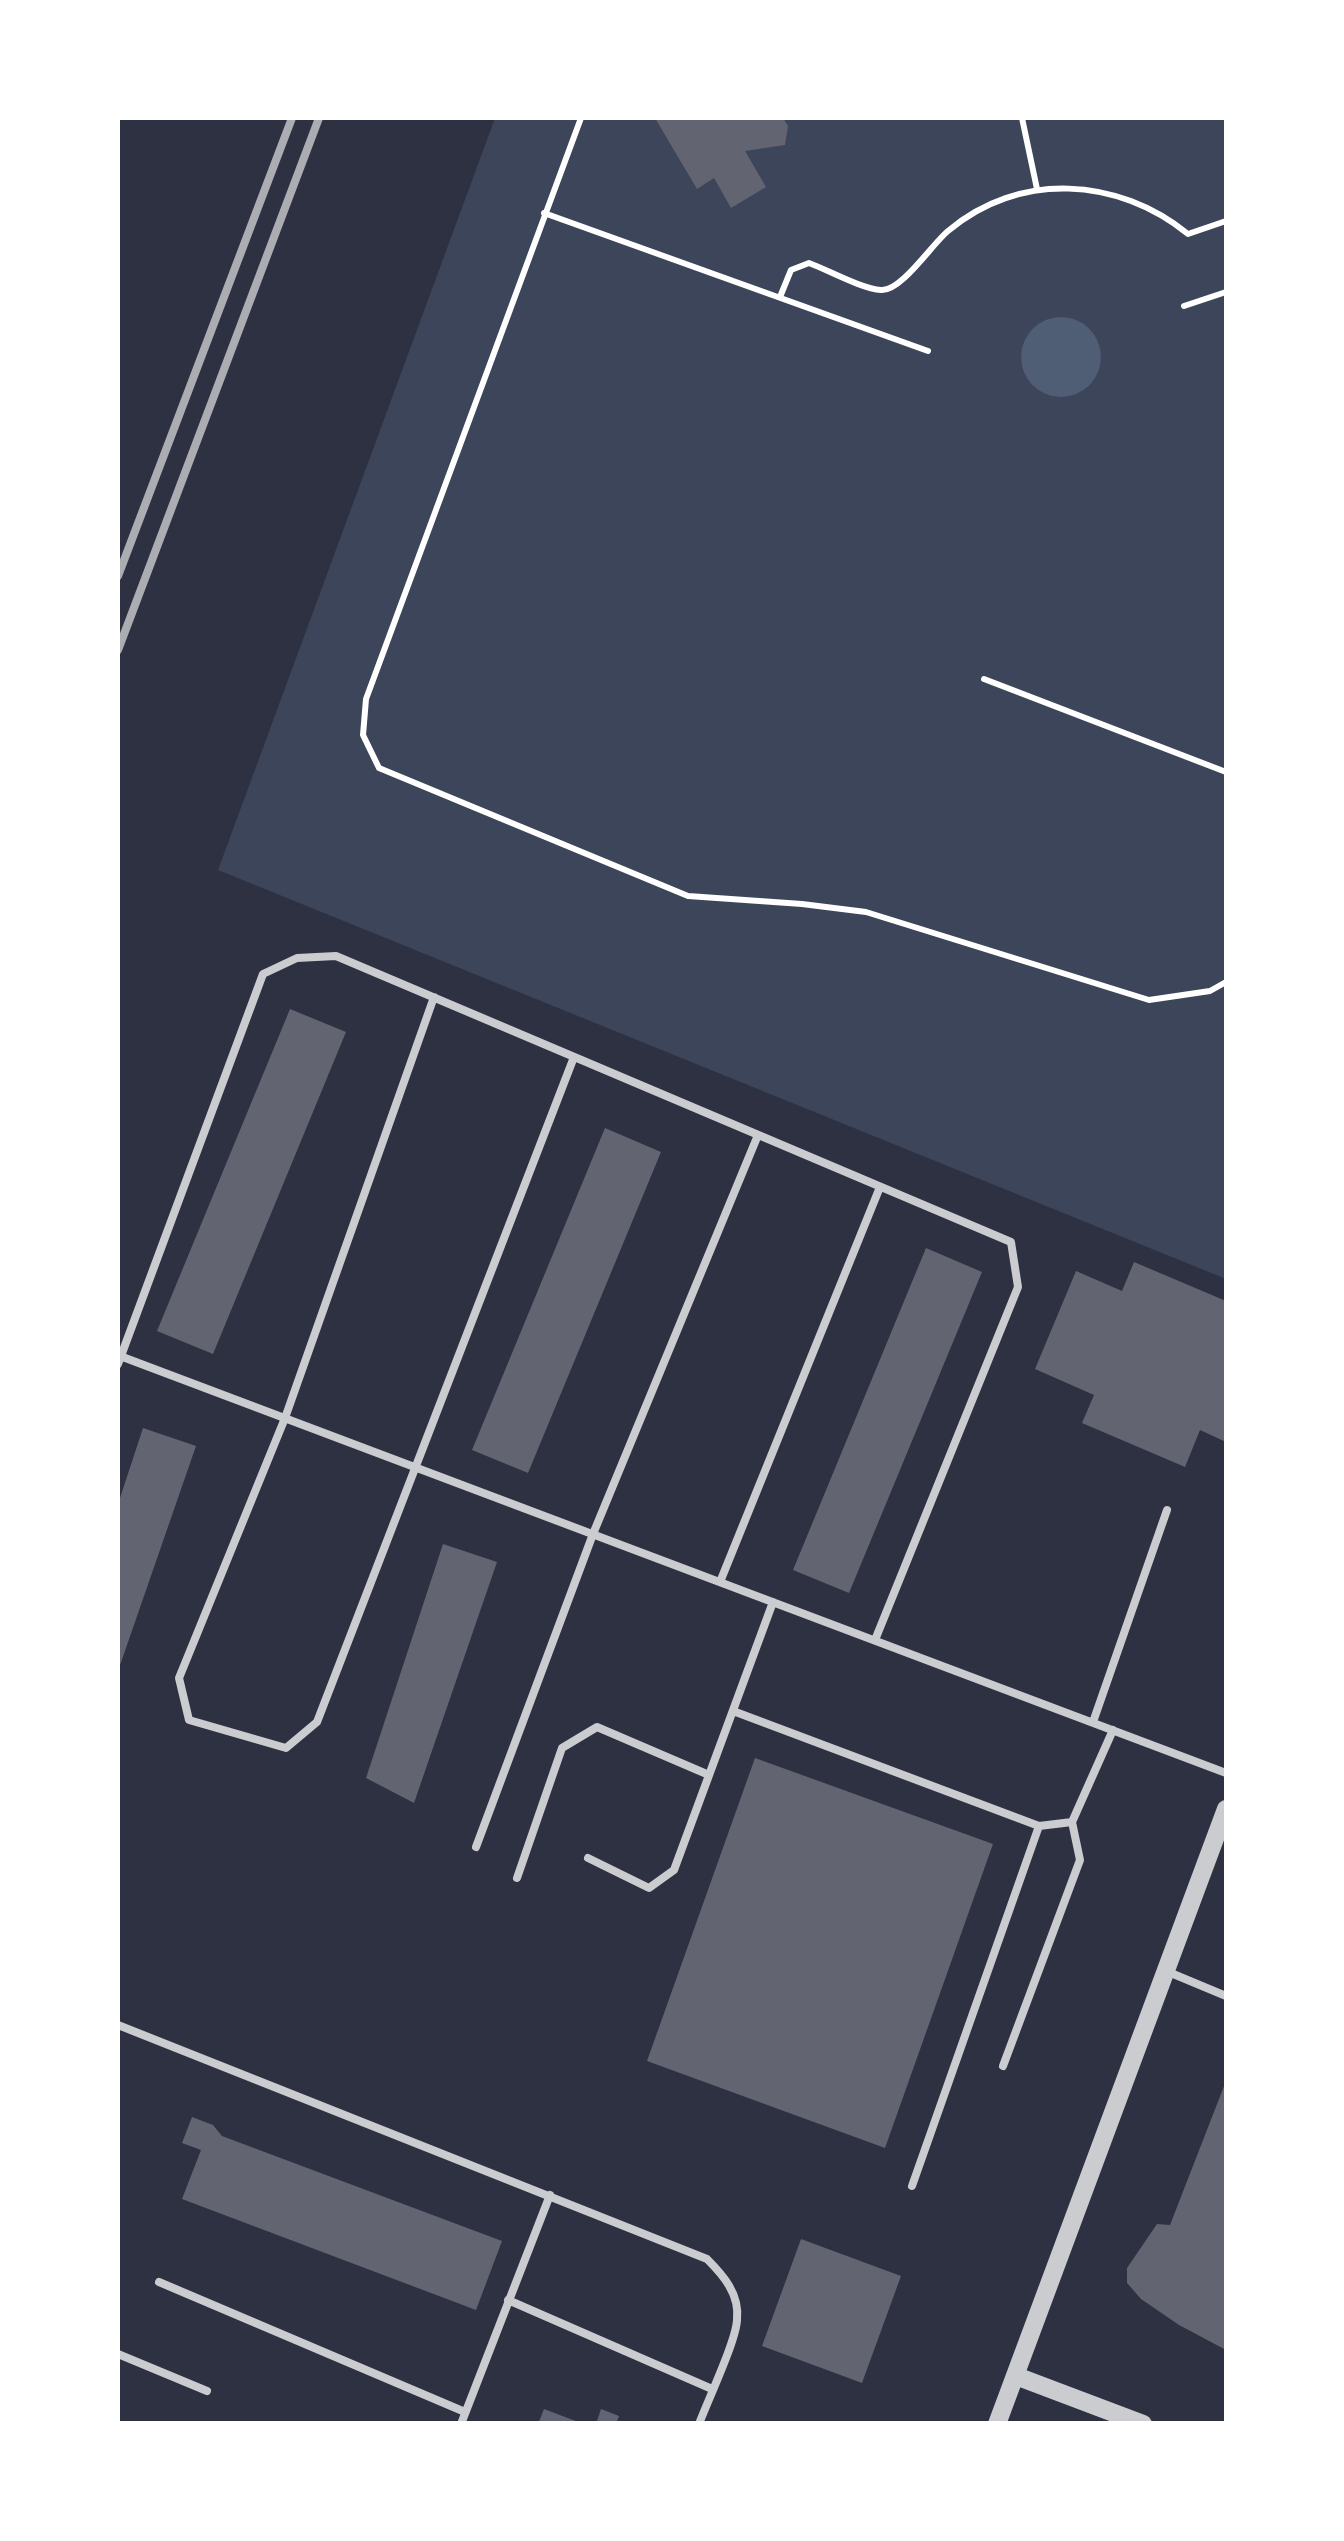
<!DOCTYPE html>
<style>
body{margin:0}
#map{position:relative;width:1344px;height:2541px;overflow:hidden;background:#2d3142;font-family:Georgia,serif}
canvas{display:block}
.frame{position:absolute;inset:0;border:120px solid #fff;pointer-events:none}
</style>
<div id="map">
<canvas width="1344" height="2541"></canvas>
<div class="frame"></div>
</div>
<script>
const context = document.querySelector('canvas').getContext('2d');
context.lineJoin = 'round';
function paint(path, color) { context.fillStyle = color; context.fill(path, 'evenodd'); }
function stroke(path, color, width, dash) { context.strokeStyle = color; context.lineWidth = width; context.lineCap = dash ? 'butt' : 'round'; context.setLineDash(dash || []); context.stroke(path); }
paint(new Path2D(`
 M495 118H1226V1279L218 870Z`), '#3c4559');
paint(new Path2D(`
 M1021 357a40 40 0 1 1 80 0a40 40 0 1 1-80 0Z`), '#4f5d75');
paint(new Path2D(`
 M655 118H783L788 126 785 145 745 151 766 187 731 208 714 178 697 189Z
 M290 1009 346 1032 213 1354 157 1331Z
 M605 1128 661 1152 528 1473 472 1450Z
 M926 1248 982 1272 849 1593 793 1570Z
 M1134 1262 1226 1301V1442L1200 1430 1185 1467 1082 1423 1094 1395 1035 1369 1076 1271 1122 1291Z
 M143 1428 196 1446 118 1671V1504Z
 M443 1544 497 1562 414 1803 366 1778Z
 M755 1758 993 1844 885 2148 647 2061Z
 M1226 2081V2350L1179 2325 1141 2299 1127 2283V2268L1157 2224 1170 2225Z
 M192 2117 213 2125 222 2136 502 2241 476 2310 182 2199 201 2150 182 2143Z
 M801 2239 901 2276 862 2383 762 2346Z
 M544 2409 581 2423V2424H538Z
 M601 2409 619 2416 616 2424H596Z`), '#626471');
stroke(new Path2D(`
 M581 118 366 699 363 735 379 768 688 896 802 904 866 912 1149 1000 1210 991 1226 982
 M1022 118 1037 189
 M544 213 928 351
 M780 297 791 270 809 263C828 270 862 289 881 290 901 292 932 244 948 231 1019 171 1118 177 1188 234L1226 221
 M1184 306 1226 292
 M984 679 1226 772`), '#fff', 6);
stroke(new Path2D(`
 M434 997 285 1418 179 1678 189 1720 286 1748 317 1722 574 1057
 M120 1356 1226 1773
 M118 1364 263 974 297 958 336 956 1011 1242 1018 1287 875 1640
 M720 1582 880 1187
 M733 1711 1039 1826
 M1093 1722 1167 1510
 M476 1847 593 1534 758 1135
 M588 1858 649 1888 674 1870 773 1602
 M517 1878 562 1748 597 1727 709 1775
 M1166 1971 1226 1996
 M118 2025 707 2259C723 2275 740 2294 737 2320 736 2341 708 2400 699 2424
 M1003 2066 1080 1860 1072 1822 1113 1730
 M912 2186 1039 1826 1072 1822
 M159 2282 465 2412
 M508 2300 712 2389
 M118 2354 207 2391
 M461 2424 550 2195`), '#caccd0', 8);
stroke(new Path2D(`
 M1016 2376 1143 2424
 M997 2424 1226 1809`), '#caccd0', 18);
stroke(new Path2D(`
 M118 576 292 118
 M118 650 319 118`), '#abadb3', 8);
</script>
